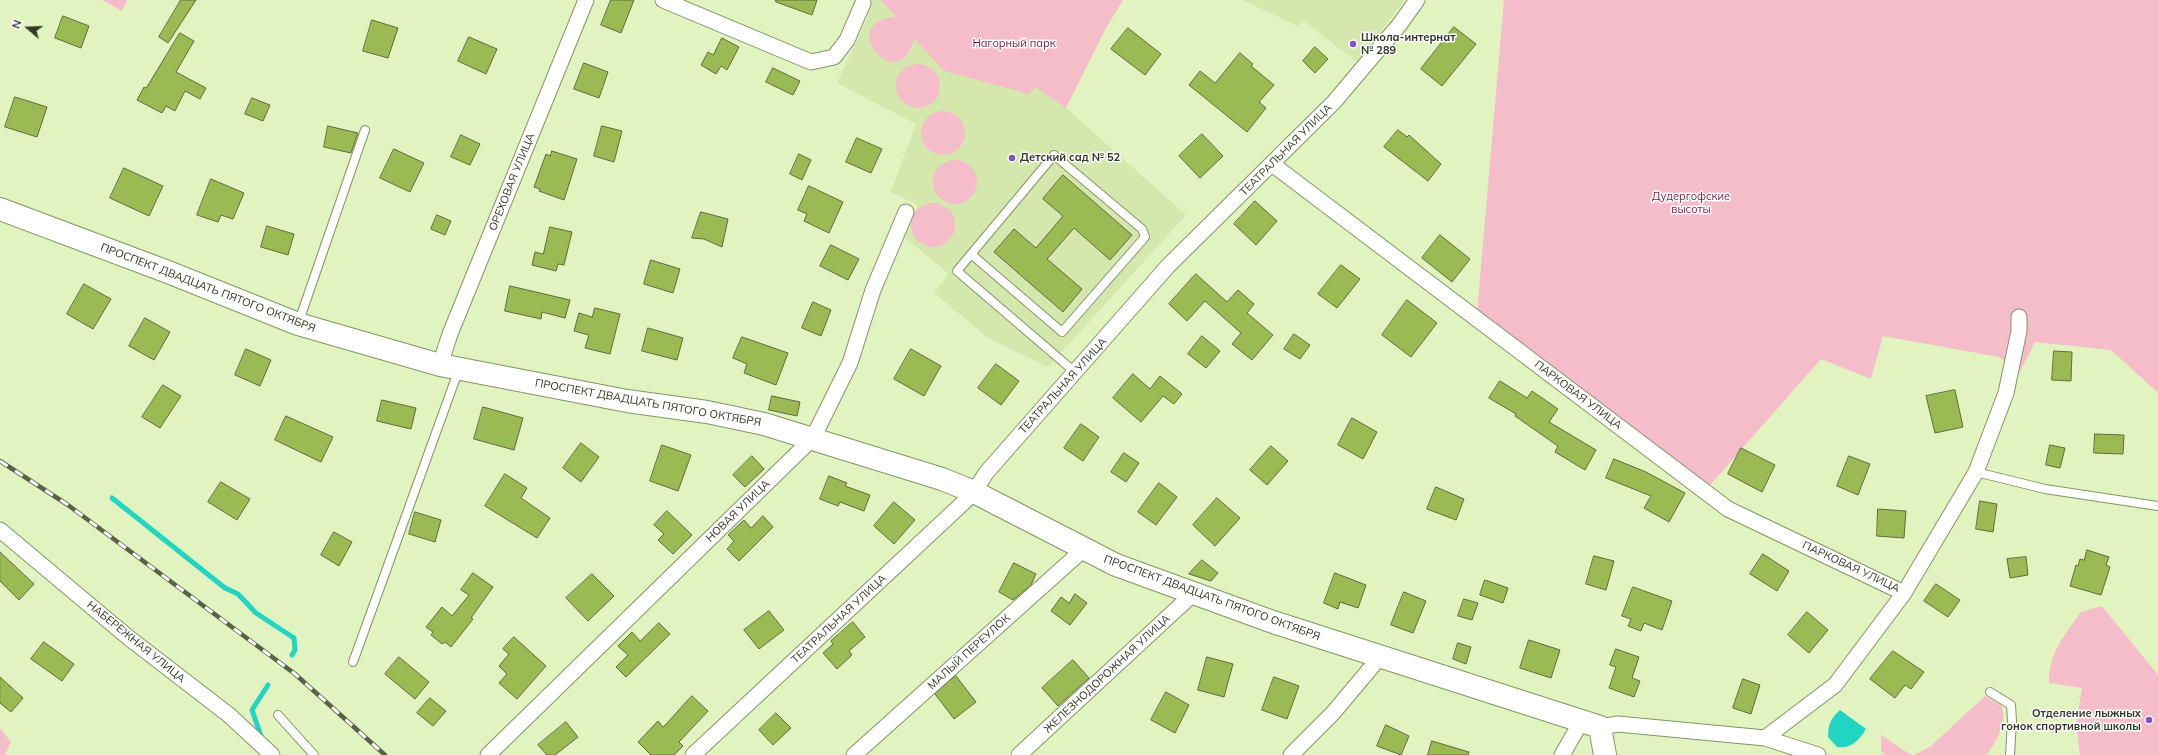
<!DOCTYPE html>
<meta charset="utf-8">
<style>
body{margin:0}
#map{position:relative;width:2158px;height:755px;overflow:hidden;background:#e1f3bf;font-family:Mulish,sans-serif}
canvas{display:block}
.north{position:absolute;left:8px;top:8px;width:40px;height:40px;-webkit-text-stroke:3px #fff;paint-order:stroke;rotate:289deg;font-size:11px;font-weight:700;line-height:16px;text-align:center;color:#313824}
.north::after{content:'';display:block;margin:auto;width:14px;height:18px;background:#313824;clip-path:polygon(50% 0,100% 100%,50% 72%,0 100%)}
</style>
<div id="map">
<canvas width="2158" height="755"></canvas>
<div class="north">N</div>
</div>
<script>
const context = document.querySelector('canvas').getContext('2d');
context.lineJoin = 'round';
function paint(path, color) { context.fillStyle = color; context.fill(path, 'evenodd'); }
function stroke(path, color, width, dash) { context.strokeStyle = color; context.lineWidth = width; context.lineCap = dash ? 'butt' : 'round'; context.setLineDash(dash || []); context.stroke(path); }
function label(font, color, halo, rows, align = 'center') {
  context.font = font + ' Mulish,sans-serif'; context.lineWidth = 3; context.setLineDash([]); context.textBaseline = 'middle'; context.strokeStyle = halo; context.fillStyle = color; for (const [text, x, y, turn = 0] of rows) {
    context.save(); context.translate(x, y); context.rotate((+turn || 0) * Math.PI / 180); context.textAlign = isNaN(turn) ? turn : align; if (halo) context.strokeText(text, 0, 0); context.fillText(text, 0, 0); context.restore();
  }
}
paint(new Path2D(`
 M872 0H906L921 6 1066 108 1186 215 1048 367 987 337 934 293 949 274 902 235 918 205 891 192 916 124 837 83 866 21Z
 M1243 0H1405L1357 62 1304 21 1297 26Z`), '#d4e7ad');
paint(new Path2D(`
 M102 0H127L122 11Z
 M881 0H1123L1107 26 1066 108 1035 87 1029 94 944 71 914 38C900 101 833 21 896 17Z
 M1504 0H2158V393L2111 350 2035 342 2020 372 1999 357 1883 336 1871 379 1821 359 1710 485 1680 465 1477 313Z
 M896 86a22 22 0 1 1 44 0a22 22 0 1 1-44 0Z
 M921 133a22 22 0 1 1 44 0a22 22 0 1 1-44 0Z
 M933 182a22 22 0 1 1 44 0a22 22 0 1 1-44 0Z
 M911 225a22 22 0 1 1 44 0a22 22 0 1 1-44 0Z
 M2102 606 2158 675V755H2080L2076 724 2082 688 2049 683C2048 654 2065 635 2081 612Z
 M1985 696 2002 706C2007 724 1996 741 1987 755H1914L1930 747Z
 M0 728 11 742 5 755H0Z
 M1881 735 1911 755H1885L1881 750Z`), '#f5bdca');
paint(new Path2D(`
 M1840 710 1866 729C1859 740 1852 749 1837 747L1828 737C1828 724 1831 718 1840 710Z`), '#22d5c3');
stroke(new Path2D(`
 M112 498 225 588 238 594 256 613 294 638 295 650 292 655
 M261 736 252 710 268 685`), '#22d5c3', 5);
const building = new Path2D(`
 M181 0H196L168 43 159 37Z
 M611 0H634L621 33 601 25Z
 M776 0H817L812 15 776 2Z
 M63 16 89 26 81 48 55 38Z
 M372 20 398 28 388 58 363 51Z
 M1454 27 1476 44 1442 86 1421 69Z
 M1128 28 1161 54 1145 75 1111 49Z
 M180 33 194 41 176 72 206 88 200 99 185 91 175 111 166 106 162 113 137 100 144 87 146 88Z
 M469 37 497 49 486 74 458 61Z
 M722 38 739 47 727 70 721 66 716 74 701 65 708 52 713 55Z
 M1315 47 1328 59 1315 73 1303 61Z
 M1240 53 1253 64 1251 66 1274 85 1259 102 1266 108 1247 132 1189 85 1200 71 1215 83Z
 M584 63 608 72 599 98 574 89Z
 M773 68 800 81 793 95 766 82Z
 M15 97 47 107 37 137 5 127Z
 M252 98 270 105 263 121 245 114Z
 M328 126 358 133 351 153 324 147Z
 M602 126 622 131 614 162 594 156Z
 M1398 130 1407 137 1409 135 1441 164 1428 181 1384 147Z
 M1202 134 1223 156 1200 178 1179 156Z
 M461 135 480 144 470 165 451 157Z
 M857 138 882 149 871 173 846 162Z
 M394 149 424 163 410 192 380 178Z
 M552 151 577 159 564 200 539 191 540 189 534 187 546 154 550 156Z
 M799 154 811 160 802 180 790 174Z
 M124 168 163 186 149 216 110 198Z
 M1063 175 1132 235 1110 260 1074 228 1047 259 1082 289 1063 312 994 252 1014 229 1036 248 1063 216 1043 199Z
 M211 179 244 193 233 219 221 215 218 222 197 215Z
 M809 186 843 202 829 233 804 221 807 214 798 210Z
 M1255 201 1277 221 1256 245 1234 224Z
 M701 212 728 219 722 247 704 239 692 238Z
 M437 215 451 221 445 235 431 229Z
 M267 226 294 234 288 255 261 247Z
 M550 227 572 232 564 265 558 264 556 271 532 265 535 252 543 254Z
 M1440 235 1470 259 1452 282 1422 258Z
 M831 245 859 259 848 280 820 266Z
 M651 260 680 269 673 293 644 284Z
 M1341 265 1360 279 1337 308 1318 294Z
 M1196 274 1227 302 1238 290 1254 304 1247 313 1273 335 1252 360 1232 344 1241 333 1205 301 1187 321 1169 304Z
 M84 284 111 299 93 329 67 314Z
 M510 286 570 300 565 318 542 312 541 319 505 311Z
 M1407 300 1437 323 1411 357 1382 335Z
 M813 302 831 310 821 336 802 328Z
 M595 308 620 314 610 354 585 348 589 335 574 331 579 313 592 317Z
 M145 318 170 332 154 360 129 346Z
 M648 328 683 338 677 360 642 351Z
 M1294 334 1310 345 1300 359 1284 349Z
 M1202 336 1220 351 1206 368 1188 354Z
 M742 337 788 353 776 385 744 373 747 364 733 358Z
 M246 349 271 360 260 386 235 375Z
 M911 349 941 366 924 396 894 379Z
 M2054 351 2072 352 2071 381 2052 380Z
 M996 364 1019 381 1001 405 978 388Z
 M1133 374 1150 389 1160 376 1182 394 1174 404 1163 396 1141 422 1113 398Z
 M1500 381 1527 398 1532 391 1558 409 1549 422 1596 450 1585 470 1555 452 1558 446 1515 416 1516 414 1489 398Z
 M163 385 181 396 160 428 142 417Z
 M1955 390 1963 427 1935 433 1926 396Z
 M772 396 800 402 797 416 769 410Z
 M382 400 416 408 411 429 377 421Z
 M483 407 523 418 514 450 474 439Z
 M286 416 333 437 321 462 275 440Z
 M1352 418 1377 432 1363 459 1338 445Z
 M1081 424 1099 437 1083 461 1064 448Z
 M2095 434 2124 435 2123 454 2094 453Z
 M581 443 599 457 581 482 563 468Z
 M662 445 691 455 678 491 650 481Z
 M2050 445 2065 448 2060 468 2046 465Z
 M1271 446 1288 461 1267 485 1250 470Z
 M1741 448 1775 465 1762 492 1728 474Z
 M1124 453 1139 463 1126 482 1111 472Z
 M752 456 764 469 745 487 733 475Z
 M1849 456 1870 464 1858 495 1837 486Z
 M1614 459 1646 472 1685 493 1669 522 1644 508 1651 496 1606 478Z
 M505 474 527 488 521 498 550 518 537 538 485 506Z
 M829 476 847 483 845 486 870 495 864 511 840 502 838 506 820 499Z
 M221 482 250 499 237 520 208 502Z
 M1159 483 1177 497 1156 525 1138 512Z
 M1436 487 1464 499 1456 520 1427 509Z
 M1217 498 1240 518 1215 546 1193 525Z
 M1980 501 1997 504 1993 532 1976 529Z
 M894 502 915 520 894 544 874 526Z
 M1878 509 1906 511 1904 538 1877 536Z
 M667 511 692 535 673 554 658 540 664 534 654 525Z
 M415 512 441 520 435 542 409 534Z
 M763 516 773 527 739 561 727 549 734 541 728 535 744 520 751 528Z
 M334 532 352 542 339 566 321 555Z
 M2087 550 2109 557 2106 565 2110 567 2101 595 2070 586 2076 565 2078 566 2080 559 2084 560Z
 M0 552 34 584 19 600 0 581Z
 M1763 554 1789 571 1777 591 1750 574Z
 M1594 556 1614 561 1606 590 1586 584Z
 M2026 557 2028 575 2010 578 2007 559Z
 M1202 560 1218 573 1211 581 1189 574Z
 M1014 563 1036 574 1031 585 1013 600 999 592Z
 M473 573 493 587 471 618 473 619 451 647 445 642 442 644 431 635 433 632 426 627 442 607 452 616 469 595 461 590Z
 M1335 573 1366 585 1358 608 1340 602 1338 609 1324 603Z
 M592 574 614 596 588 621 566 598Z
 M1485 580 1508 588 1503 603 1480 595Z
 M1936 584 1960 600 1948 617 1924 601Z
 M1633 587 1672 601 1662 630 1644 623 1641 631 1628 626 1631 619 1622 616Z
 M1404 592 1426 601 1413 633 1391 625Z
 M1075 594 1087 603 1070 625 1051 611 1061 597 1069 603Z
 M1464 599 1478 603 1472 620 1458 616Z
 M769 611 784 630 759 649 744 630Z
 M1807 612 1828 630 1809 653 1788 635Z
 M853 622 865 637 849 651 852 655 837 669 823 653 833 644 831 641Z
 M659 623 670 634 626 677 616 667 628 655 618 646 632 632 640 641Z
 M514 637 546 666 517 699 499 683 507 674 499 666 509 654 503 649Z
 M1529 640 1560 650 1551 678 1520 668Z
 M44 642 74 664 62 681 31 659Z
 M1458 643 1471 647 1466 664 1453 659Z
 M1616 649 1639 657 1632 678 1640 681 1634 697 1609 688 1616 667 1610 665Z
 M1893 651 1924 672 1911 689 1905 685 1895 698 1870 679Z
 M399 657 429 682 415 699 385 674Z
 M1207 657 1233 664 1224 697 1198 690Z
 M1073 660 1089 678 1058 706 1042 688Z
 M956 676 976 702 954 719 935 694Z
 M0 677 23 698 11 712 0 703Z
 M1274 677 1299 686 1287 719 1262 710Z
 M1743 679 1760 685 1751 714 1733 708Z
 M1166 692 1189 705 1175 733 1151 720Z
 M692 696 708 711 679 742 683 746 674 755H651L638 742 658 721 663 727Z
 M430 698 446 711 433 726 417 713Z
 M776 713 791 728 773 745 759 730Z
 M566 722 578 737 555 755H547L538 745Z
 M1386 725 1409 736 1401 755 1377 746Z
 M1432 741 1469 752 1468 755H1428Z`);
paint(building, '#9bba53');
stroke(building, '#5d6c3e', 1);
const lane = new Path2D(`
 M971 254 1062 332 1145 237 1142 229 1054 155 957 271 1076 373
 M298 324 365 130
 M1976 472 2045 489 2158 506
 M353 662 459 369
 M1990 692 2011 705 2012 721 2010 755
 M278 715 314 755`);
const street = new Path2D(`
 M663 0 811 62 834 57 847 40 863 3
 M1272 164 1728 509 1904 593
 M440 365 450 334 586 0
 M0 530 129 638 229 715 272 755
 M1600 727 1618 724 1765 738 1818 755
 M1765 738 1835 685 1904 593 1976 472 2006 393 2019 331V317
 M488 755 813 438 850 363 873 290 906 212
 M693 755 962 504 974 492 986 473 1168 266 1334 102 1400 24 1417 0
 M854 755 1084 549
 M1019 755 1194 593
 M1291 755 1333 713 1380 657
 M1562 755 1581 722`);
const secondary = new Path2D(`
 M0 209 168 272 298 324 440 365 627 401 707 412 764 424 942 479 974 492 1116 565 1273 622 1600 727 1605 755`);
stroke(lane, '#859565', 10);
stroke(street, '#859565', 17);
stroke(secondary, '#859565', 24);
stroke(lane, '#fff', 8);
stroke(street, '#fff', 15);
stroke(secondary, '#fff', 22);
const rail = new Path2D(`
 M0 461 68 505 295 674 385 755`);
stroke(rail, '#596247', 4.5);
stroke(rail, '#fff', 3, [9]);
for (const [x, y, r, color] of [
 [1353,44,4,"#894fc5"],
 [1012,158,4,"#894fc5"],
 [2149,720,4,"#894fc5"]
]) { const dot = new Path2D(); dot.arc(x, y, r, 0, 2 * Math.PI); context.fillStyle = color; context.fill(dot); stroke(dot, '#fff', 1.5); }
label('bold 11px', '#313824', '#fff', [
 ["Школа-интернат",1361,38],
 ["№ 289",1361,51],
 ["Детский сад № 52",1020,158],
 ["Отделение лыжных",2141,714,"right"],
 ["гонок спортивной школы",2141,727,"right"]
], 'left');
label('11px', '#7b1c3f', '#fff', [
 ["Нагорный парк",1014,44],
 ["Дудергофские",1691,197],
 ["высоты",1691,210]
]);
label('11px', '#313824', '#fff', [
 ["ТЕАТРАЛЬНАЯ УЛИЦА",1286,150,-45],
 ["ОРЕХОВАЯ УЛИЦА",512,182,-68],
 ["ПРОСПЕКТ ДВАДЦАТЬ ПЯТОГО ОКТЯБРЯ",208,288,21],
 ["ТЕАТРАЛЬНАЯ УЛИЦА",1063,386,-48],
 ["ПАРКОВАЯ УЛИЦА",1578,395,37],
 ["ПРОСПЕКТ ДВАДЦАТЬ ПЯТОГО ОКТЯБРЯ",648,403,10],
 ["НОВАЯ УЛИЦА",738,511,-44],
 ["ПАРКОВАЯ УЛИЦА",1851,567,25],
 ["ПРОСПЕКТ ДВАДЦАТЬ ПЯТОГО ОКТЯБРЯ",1212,598,20],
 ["ТЕАТРАЛЬНАЯ УЛИЦА",839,619,-43],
 ["НАБЕРЕЖНАЯ УЛИЦА",136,642,39],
 ["МАЛЫЙ ПЕРЕУЛОК",969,652,-42],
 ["ЖЕЛЕЗНОДОРОЖНАЯ УЛИЦА",1107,674,-43]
]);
</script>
